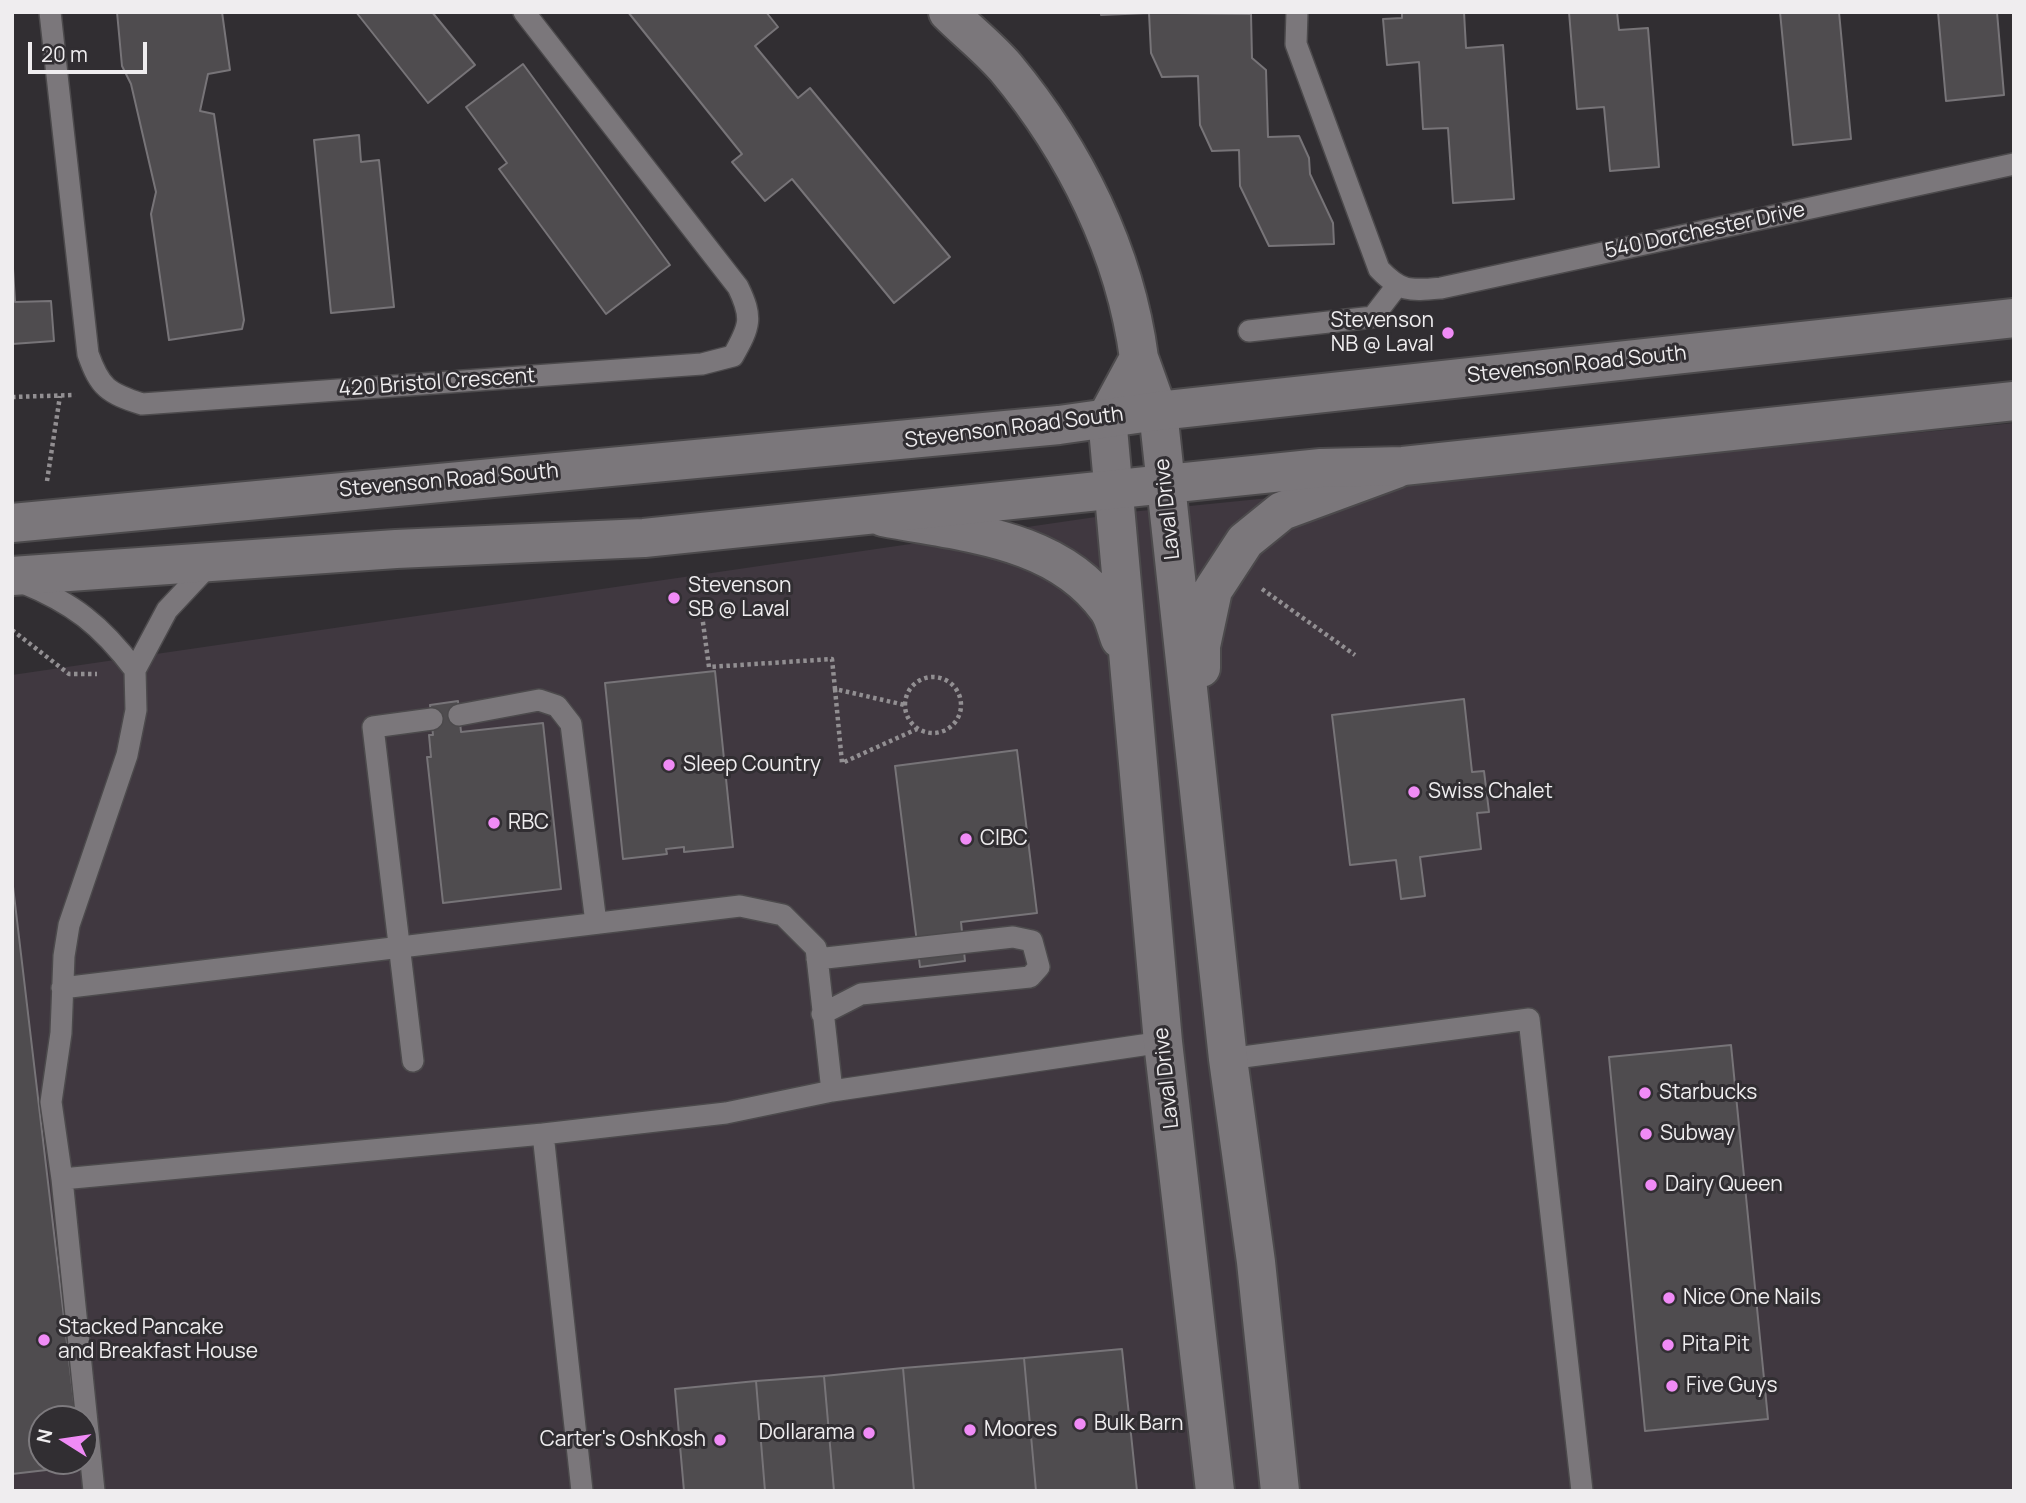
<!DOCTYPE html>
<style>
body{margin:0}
#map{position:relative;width:2026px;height:1503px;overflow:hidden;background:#312e32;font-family:Manrope,sans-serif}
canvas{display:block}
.frame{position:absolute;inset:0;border:14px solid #efedef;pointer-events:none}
.north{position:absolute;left:28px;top:1405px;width:70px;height:70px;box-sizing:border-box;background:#312e32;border:2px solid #7d7a7e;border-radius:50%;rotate:282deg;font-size:19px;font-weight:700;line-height:28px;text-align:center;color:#efedef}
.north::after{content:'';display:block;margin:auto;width:24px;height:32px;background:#f08bf6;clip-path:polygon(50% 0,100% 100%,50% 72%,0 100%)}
.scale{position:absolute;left:28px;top:42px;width:119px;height:32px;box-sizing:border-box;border:4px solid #efedef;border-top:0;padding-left:9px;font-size:21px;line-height:24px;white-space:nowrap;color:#efedef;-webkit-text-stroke:5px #312e32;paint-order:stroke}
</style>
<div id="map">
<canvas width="2026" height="1503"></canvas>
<div class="frame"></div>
<div class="north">N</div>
<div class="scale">20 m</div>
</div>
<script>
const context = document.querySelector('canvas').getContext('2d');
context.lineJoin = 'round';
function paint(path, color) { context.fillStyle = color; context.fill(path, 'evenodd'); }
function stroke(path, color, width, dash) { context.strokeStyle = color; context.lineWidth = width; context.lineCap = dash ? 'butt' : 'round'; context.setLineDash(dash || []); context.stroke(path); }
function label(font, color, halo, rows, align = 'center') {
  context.font = font + ' Manrope,sans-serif'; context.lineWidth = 6; context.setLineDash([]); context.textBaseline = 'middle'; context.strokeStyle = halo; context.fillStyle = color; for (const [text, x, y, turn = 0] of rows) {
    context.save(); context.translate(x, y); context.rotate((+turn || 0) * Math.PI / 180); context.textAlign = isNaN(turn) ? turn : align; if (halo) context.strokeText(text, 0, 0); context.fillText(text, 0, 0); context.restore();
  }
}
paint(new Path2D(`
 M2014 423V1491H12V675L1130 512ZM42 1419H84V1461H42Z`), '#403840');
const building = new Path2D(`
 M117 12H222L230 70 208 74 200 111 214 114 244 320 242 329 169 340 151 214 156 192 131 84 122 66Z
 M356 12H432L475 65 428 103Z
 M628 12H766L778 27 755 46 798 98 810 88 950 257 894 303 792 179 765 201 732 162 742 154Z
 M1101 12 1251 14 1252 58 1266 70 1268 137 1299 136 1309 158 1310 174 1333 223 1334 244 1269 246 1240 186 1239 150 1212 151 1200 125 1198 76 1162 77 1151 53 1149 13 1101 15Z
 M1402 12H1464L1466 48 1503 45 1514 199 1453 203 1448 128 1423 129 1419 62 1387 65 1383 19 1402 18Z
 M1569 12H1617L1619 30 1648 28 1659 167 1610 171 1604 107 1577 109Z
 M1780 12H1839L1851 139 1793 145Z
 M1938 12H1997L2004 95 1946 101Z
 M523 64 670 265 606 314 499 169 507 163 466 107Z
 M359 135 361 162 379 160 394 307 331 313 314 140Z
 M12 252 15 302 51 301 54 341 12 344Z
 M715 671 733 847 684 852V847L666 849 667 854 623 859 605 683Z
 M1464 699 1472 772 1484 771 1489 812 1477 813 1481 849 1420 857 1425 896 1401 899 1396 860 1350 865 1332 715Z
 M458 701 461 732 543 723 561 889 443 903 427 757H431L429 735H433L430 705Z
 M1017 750 1037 913 961 922 965 961 920 967 895 766Z
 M12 878 76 1419H42V1461H81V1466L12 1474Z
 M1731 1045 1768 1419 1645 1431 1609 1057Z
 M1122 1349 1137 1491H1036L1024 1358Z
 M1024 1358 1036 1491H914L903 1368Z
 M903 1368 914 1491H834L824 1376Z
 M824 1376 834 1491H765L756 1381Z
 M756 1381 765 1491H684L675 1389Z`);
paint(building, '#4f4c4f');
stroke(building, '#777478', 2);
const lane = new Path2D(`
 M50 12 88 354C100 388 108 393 142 404L702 364 733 356C750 326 753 318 738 287L524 12
 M1297 12 1296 44 1379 269C1401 292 1409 291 1441 288L2014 164
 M1249 331 1373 317 1396 287
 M21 582C73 603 101 625 135 670
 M459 715 539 700 557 706 571 724 596 923
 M817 959 1013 937 1032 941 1039 967 1030 977 861 994 822 1014
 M62 988 740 906 783 915 816 948 832 1091
 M1228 1059 1529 1019 1582 1491
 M413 1061 373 727 432 719
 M543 1134 582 1491
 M62 1179 543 1134 726 1113 832 1091 1163 1042
 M94 1491 62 1179 51 1102 61 1033 64 956 69 925 127 755 136 710 135 670 167 610 212 562`);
const street = new Path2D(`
 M948 12C967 31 989 48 1006 68 1075 151 1125 252 1139 358
 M883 517C963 533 1057 537 1108 609 1114 617 1116 629 1120 639
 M1201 668V646L1213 590 1245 541 1282 511 1396 469
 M1215 1491 1163 1042 1107 417 1139 358 1158 411 1228 1059 1256 1262 1280 1491`);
const secondary = new Path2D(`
 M12 523 1059 425 1158 411 2014 318
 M12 576 396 549 644 538 1321 468 1403 466 2014 401`);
stroke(lane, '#4c4a4c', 24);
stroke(street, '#4c4a4c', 42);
stroke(secondary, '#4c4a4c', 42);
stroke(new Path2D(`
 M12 397 75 395
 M47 481 60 396
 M1262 589 1355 655
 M701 608 709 667 832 659 835 689 905 705
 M12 630 69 674H97
 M905 705a28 28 0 1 1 56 0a28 28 0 1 1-56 0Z
 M835 689 842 763 917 729`), '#928f92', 4.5, [3.5, 3.5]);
stroke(lane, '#7b777b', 21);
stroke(street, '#7b777b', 38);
stroke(secondary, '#7b777b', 38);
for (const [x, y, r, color] of [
 [1448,333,7,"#f08bf6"],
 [674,598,7,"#f08bf6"],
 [669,765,7,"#f08bf6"],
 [1414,792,7,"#f08bf6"],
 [494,823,7,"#f08bf6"],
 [966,839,7,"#f08bf6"],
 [1645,1093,7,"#f08bf6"],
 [1646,1134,7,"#f08bf6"],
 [1651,1185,7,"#f08bf6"],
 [1669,1298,7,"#f08bf6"],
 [44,1340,7,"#f08bf6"],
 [1668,1345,7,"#f08bf6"],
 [1672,1386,7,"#f08bf6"],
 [1080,1424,7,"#f08bf6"],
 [970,1430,7,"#f08bf6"],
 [869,1433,7,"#f08bf6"],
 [720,1440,7,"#f08bf6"]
]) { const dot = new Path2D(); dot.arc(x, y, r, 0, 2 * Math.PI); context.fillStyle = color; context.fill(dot); stroke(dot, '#312e32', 2.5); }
label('21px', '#efedef', '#312e32', [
 ["540 Dorchester Drive",1705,231,-12],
 ["Stevenson Road South",1577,365,-6],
 ["420 Bristol Crescent",437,383,-4],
 ["Stevenson Road South",1014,428,-7],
 ["Stevenson Road South",449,481,-5],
 ["Laval Drive",1168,509,-96],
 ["Laval Drive",1167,1078,-96]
]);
label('21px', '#efedef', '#312e32', [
 ["Stevenson",1434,321,"right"],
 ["NB @ Laval",1434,345,"right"],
 ["Stevenson",688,586],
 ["SB @ Laval",688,610],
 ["Sleep Country",683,765],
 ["Swiss Chalet",1428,792],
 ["RBC",508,823],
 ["CIBC",980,839],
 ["Starbucks",1659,1093],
 ["Subway",1660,1134],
 ["Dairy Queen",1665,1185],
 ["Nice One Nails",1683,1298],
 ["Stacked Pancake",58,1328],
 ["and Breakfast House",58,1352],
 ["Pita Pit",1682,1345],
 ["Five Guys",1686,1386],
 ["Bulk Barn",1094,1424],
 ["Moores",984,1430],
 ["Dollarama",855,1433,"right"],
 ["Carter's OshKosh",706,1440,"right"]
], 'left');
</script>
